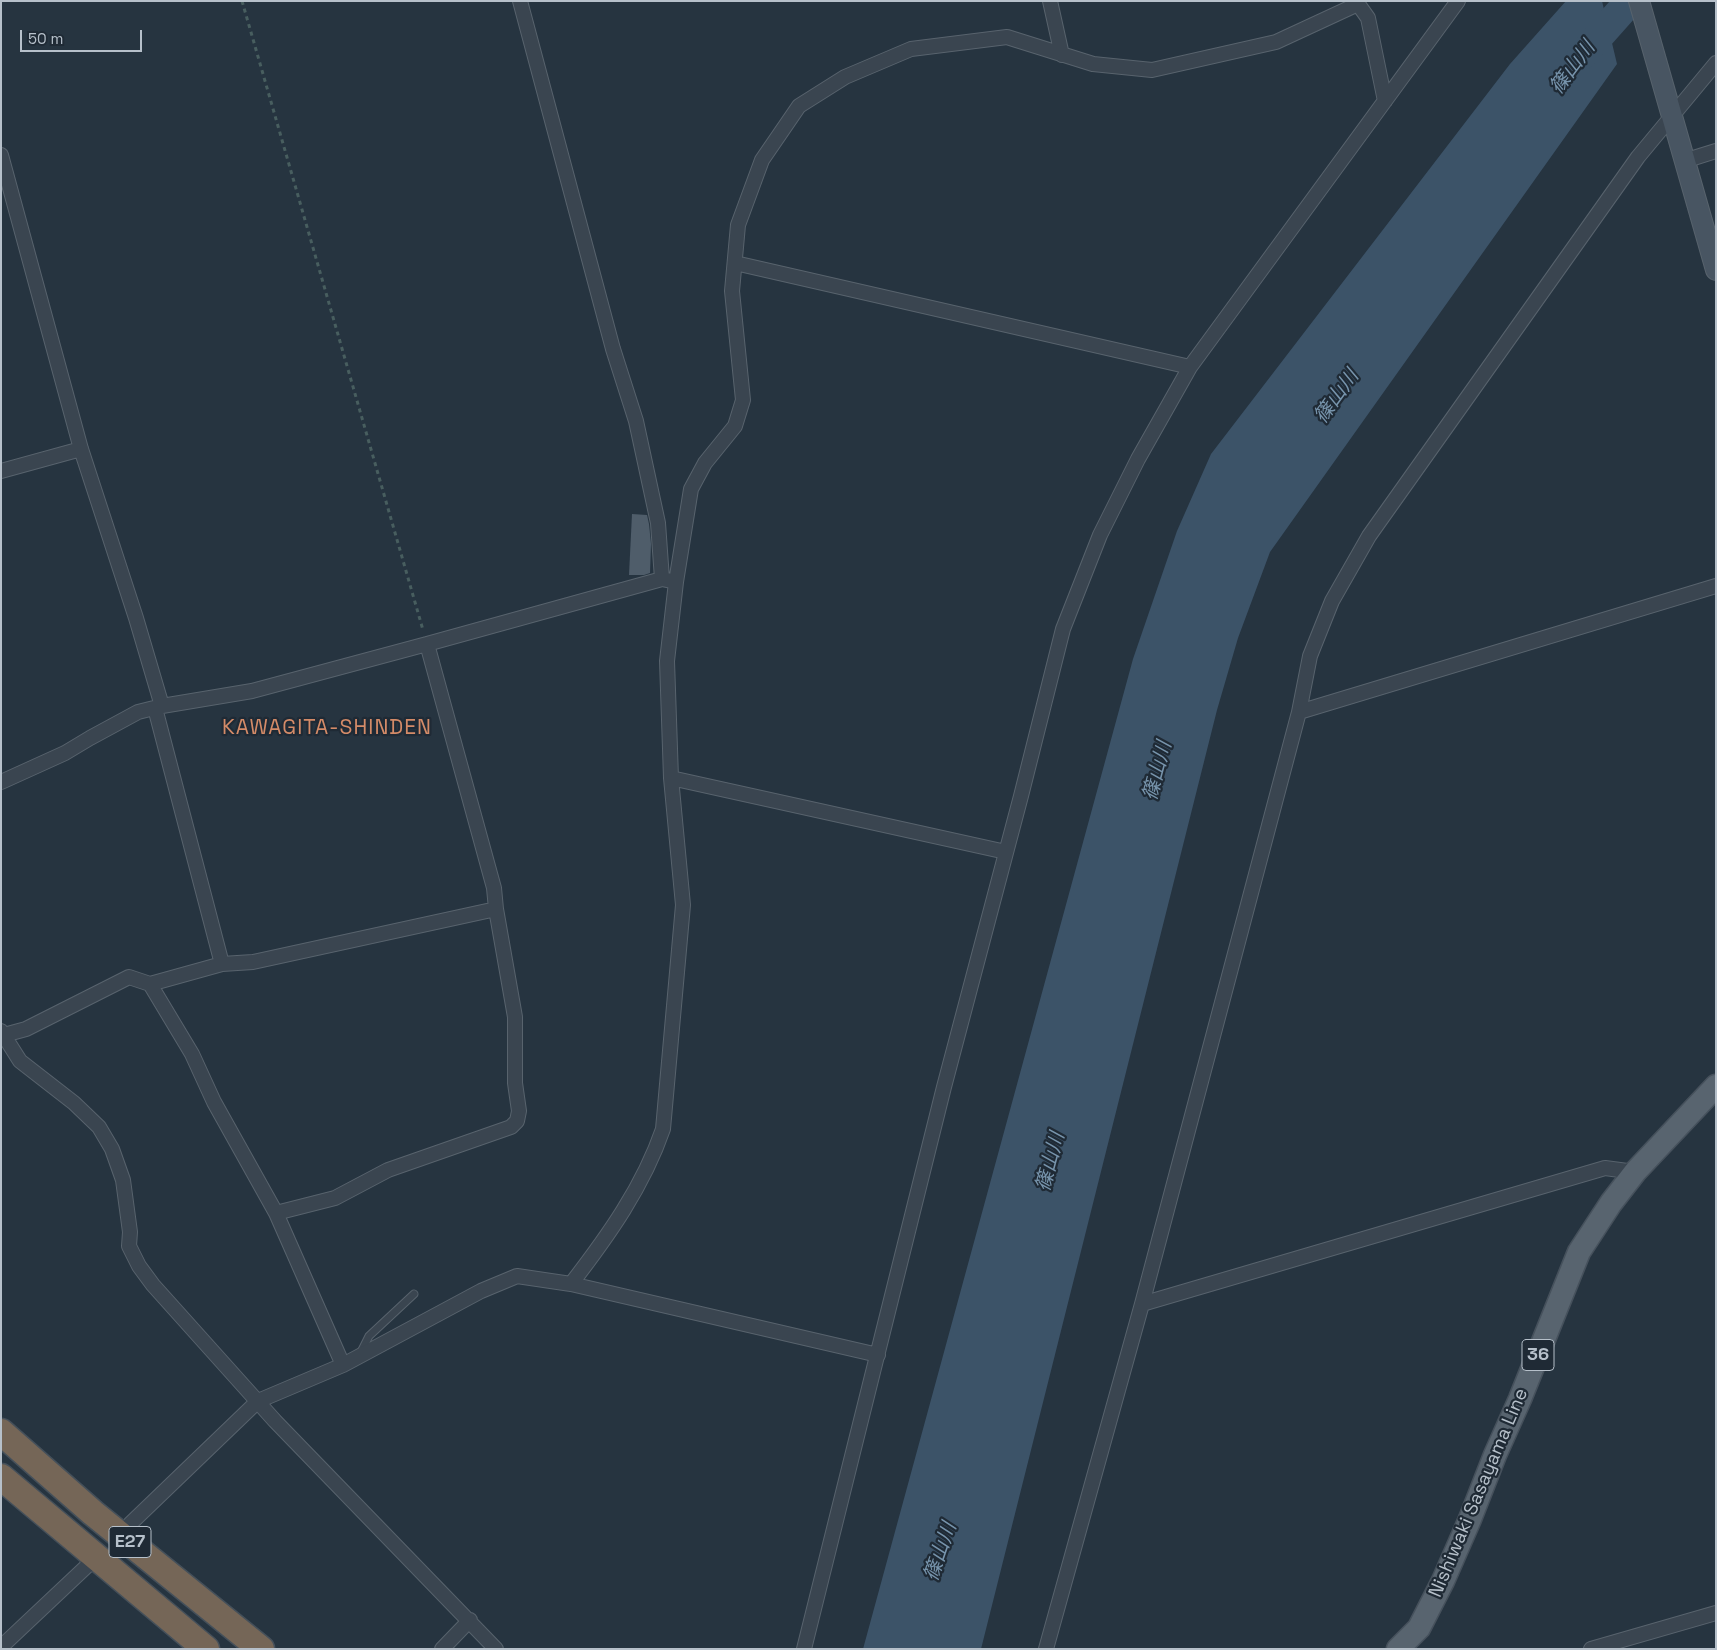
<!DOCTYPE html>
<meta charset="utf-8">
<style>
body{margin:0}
#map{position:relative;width:1717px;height:1650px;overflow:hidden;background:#263440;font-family:"Space Grotesk",sans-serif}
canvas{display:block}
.frame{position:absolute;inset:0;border:2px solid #b6c0ca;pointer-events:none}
.scale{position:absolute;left:20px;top:30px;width:122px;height:22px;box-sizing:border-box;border:2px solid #b6c0ca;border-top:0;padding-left:6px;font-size:15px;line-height:18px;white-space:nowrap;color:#b6c0ca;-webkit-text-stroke:4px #1f2a35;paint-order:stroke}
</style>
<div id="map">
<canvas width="1717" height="1650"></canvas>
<div class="frame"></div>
<div class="scale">50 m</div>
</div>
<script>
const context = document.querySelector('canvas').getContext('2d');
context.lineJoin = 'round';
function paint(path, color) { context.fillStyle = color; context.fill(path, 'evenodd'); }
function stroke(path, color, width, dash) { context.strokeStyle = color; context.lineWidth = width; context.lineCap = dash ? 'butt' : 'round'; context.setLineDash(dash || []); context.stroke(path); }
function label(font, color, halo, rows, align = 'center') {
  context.font = font + ' "Space Grotesk","Noto Sans JP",sans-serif'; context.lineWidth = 4.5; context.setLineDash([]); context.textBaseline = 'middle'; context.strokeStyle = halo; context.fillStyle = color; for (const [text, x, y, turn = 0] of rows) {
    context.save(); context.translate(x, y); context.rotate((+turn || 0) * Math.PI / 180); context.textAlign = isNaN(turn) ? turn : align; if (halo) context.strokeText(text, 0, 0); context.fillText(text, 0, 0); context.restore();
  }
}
paint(new Path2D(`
 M1566 1H1602L1617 64 1270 552 1238 638 1217 710 981 1649H863L1133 659 1177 531 1211 454 1510 64Z`), '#3c5368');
stroke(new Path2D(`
 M1582 55 1630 1`), '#3c5368', 30);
paint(new Path2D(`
 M632 514 647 515 649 524 651 544 650 573 644 575H629Z`), '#4f5d6a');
const lane = new Path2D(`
 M360 1354 369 1336 414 1294`);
const street = new Path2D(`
 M520 1 613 349 636 421 658 523 662 579
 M1050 1 1062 55
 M1 155 81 449 136 618 162 706
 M1684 161 1716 151
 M735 263 1190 367
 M1 471 81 449
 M155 708 222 964
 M1299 712 1716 586
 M671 778 1006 852
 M1 782 65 753 90 738 138 712 162 706 252 691 427 644 662 579 676 582
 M150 984 192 1054 214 1102 276 1213 343 1365
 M1 1031 20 1061 74 1103 99 1127 112 1149 123 1180 130 1232 129 1246 139 1266 153 1285 275 1421 496 1649
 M4 1035 26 1029 129 977 150 984 222 964 253 962 496 909
 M276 1213 335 1198 388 1170 511 1127 517 1121 519 1111 515 1083V1017L496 909 494 888 427 644
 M571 1284C608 1236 643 1187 663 1129L683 905 671 778 667 661 676 582 691 489 705 463 735 426 743 400 732 291 738 225 762 160 799 106 845 77 911 49 1007 37 1093 64 1152 70 1276 42 1358 4 1368 18 1385 101
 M1142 1304 1605 1168 1635 1172
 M130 1524 258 1401 343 1365 481 1291 517 1276 571 1284 878 1355
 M1 1647 87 1566
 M442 1649 470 1620
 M804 1649 944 1087 1021 796 1063 629 1100 535 1138 459 1190 367 1458 1
 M1046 1649 1142 1304 1299 712 1310 656 1332 601 1369 536 1638 157 1716 63
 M1591 1649 1716 1613`);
const secondary = new Path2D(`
 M1639 1 1716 270`);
const primary = new Path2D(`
 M1398 1649 1419 1628 1443 1581 1470 1519 1495 1455 1520 1399 1579 1252 1611 1203 1635 1172 1716 1086`);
const highway = new Path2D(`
 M1 1432 93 1513 261 1649
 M1 1477 206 1649`);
stroke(lane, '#58636d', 9);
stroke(street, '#58636d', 16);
stroke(secondary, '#58636d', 22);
stroke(primary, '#46515c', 25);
stroke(highway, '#45505a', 29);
stroke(new Path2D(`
 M242 1 423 630`), '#485e5f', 3, [4, 4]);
stroke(lane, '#3a4550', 7);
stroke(street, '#3a4550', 14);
stroke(secondary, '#485562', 20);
stroke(primary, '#58646f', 22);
stroke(highway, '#756657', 26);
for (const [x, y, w] of [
 [1538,1355,32],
 [130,1542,42]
]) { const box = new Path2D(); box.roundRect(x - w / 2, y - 15.5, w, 31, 4); context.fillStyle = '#1f2a35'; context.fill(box); stroke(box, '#b6c0ca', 1); }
label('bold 18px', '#b6c0ca', null, [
 ["36",1538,1355],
 ["E27",130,1542]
]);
label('19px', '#b6c0ca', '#1f2a35', [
 ["Nishiwaki Sasayama Line",1479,1493,-67]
]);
label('italic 20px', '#7794ac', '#1f2a35', [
 ["篠山川",1573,68,-53],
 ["篠山川",1337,397,-54],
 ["篠山川",1158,771,-75],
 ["篠山川",1051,1162,-75],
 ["篠山川",941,1552,-71]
]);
context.letterSpacing = '1px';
label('21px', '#d48b68', '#1f2a35', [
 ["KAWAGITA-SHINDEN",327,728]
]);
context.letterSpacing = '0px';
</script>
